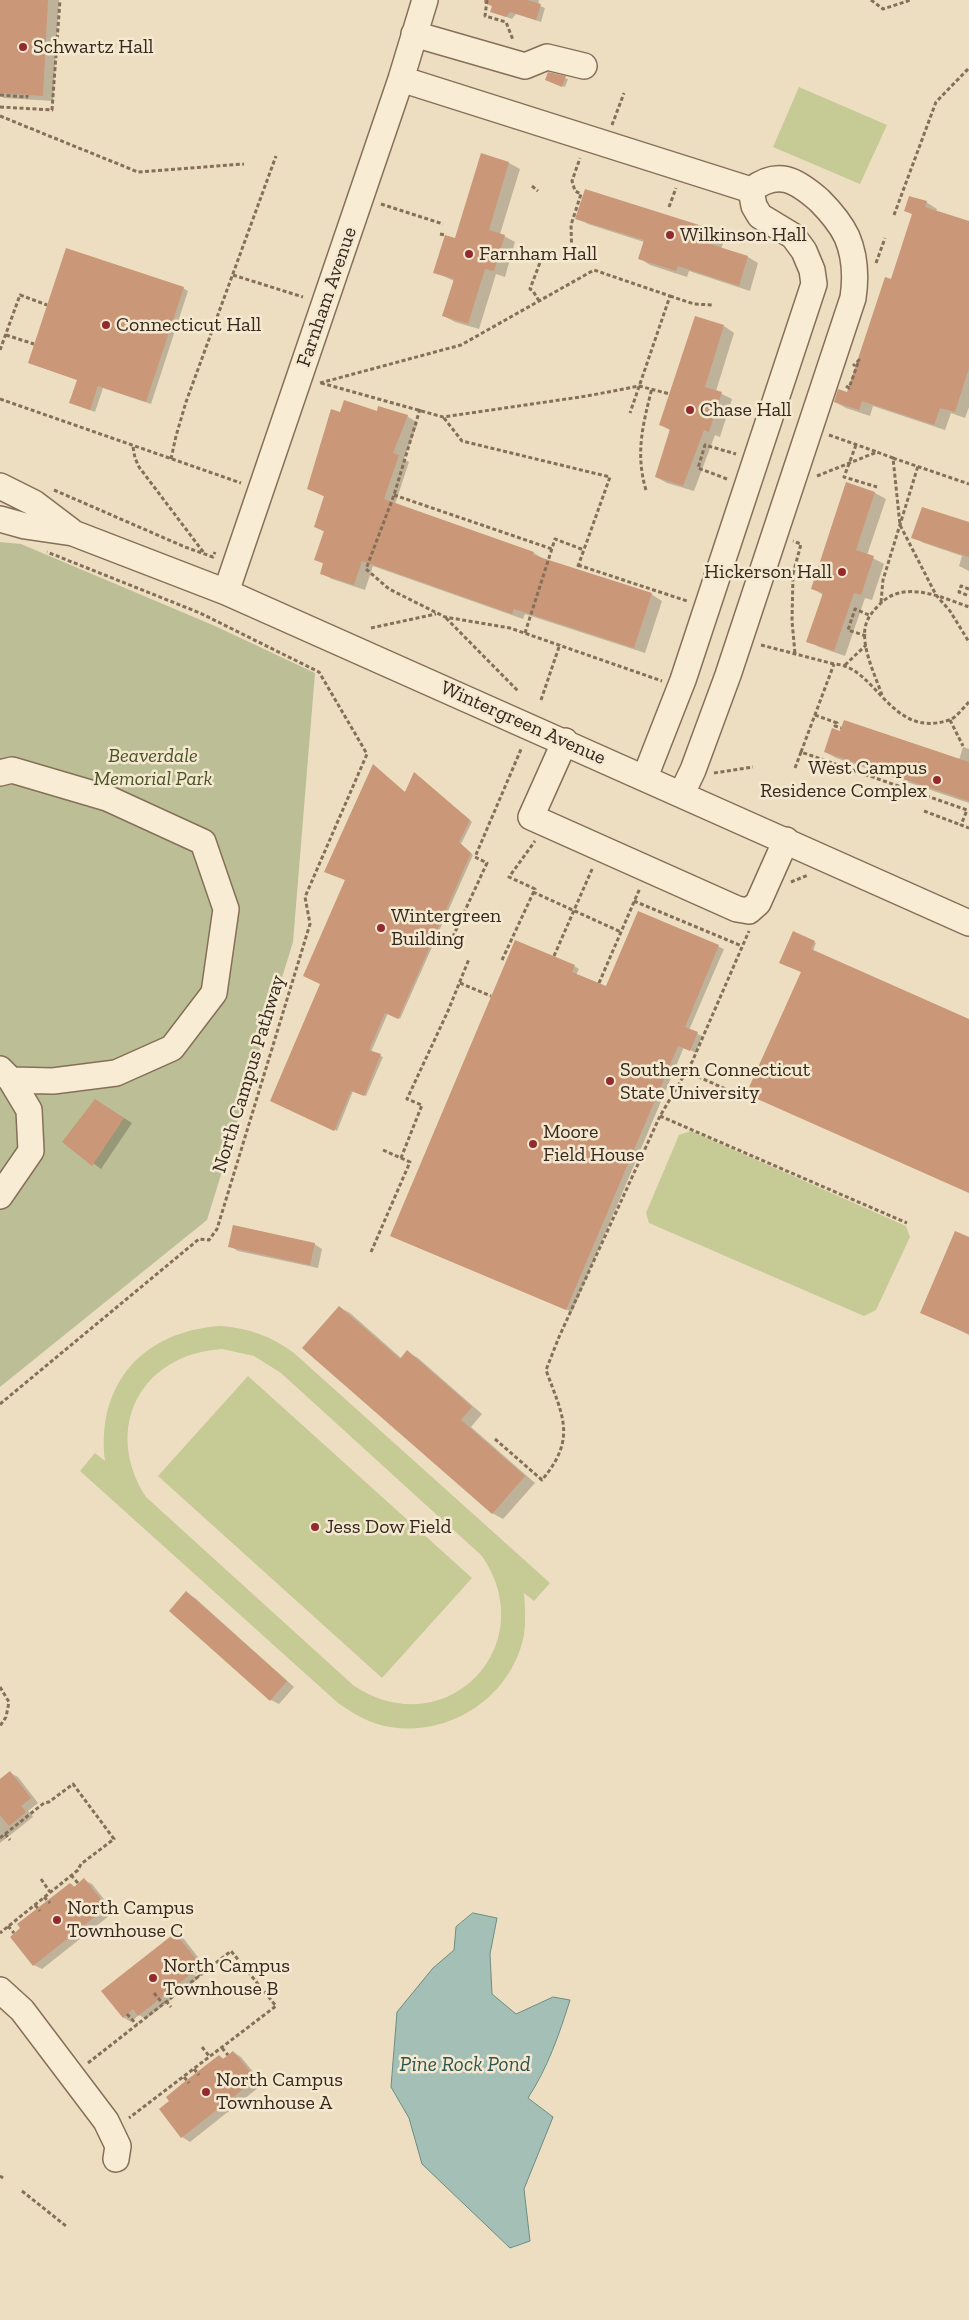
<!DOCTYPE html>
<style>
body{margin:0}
canvas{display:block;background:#eddec1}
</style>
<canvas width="969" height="2320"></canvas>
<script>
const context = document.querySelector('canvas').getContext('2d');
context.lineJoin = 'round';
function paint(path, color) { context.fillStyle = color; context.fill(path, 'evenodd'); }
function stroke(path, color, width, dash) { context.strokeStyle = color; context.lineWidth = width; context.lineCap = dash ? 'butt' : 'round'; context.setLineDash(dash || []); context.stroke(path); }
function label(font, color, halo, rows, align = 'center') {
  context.font = font + ' "Zilla Slab",serif'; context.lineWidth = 5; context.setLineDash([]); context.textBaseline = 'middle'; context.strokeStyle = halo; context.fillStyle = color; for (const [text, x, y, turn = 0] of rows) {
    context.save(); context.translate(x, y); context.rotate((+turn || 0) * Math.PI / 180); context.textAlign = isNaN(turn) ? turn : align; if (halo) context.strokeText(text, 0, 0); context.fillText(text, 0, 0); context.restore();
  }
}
paint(new Path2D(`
 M799 87 887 125 860 184 773 147Z
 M691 1131 906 1226 910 1237 876 1310 864 1316 649 1223 646 1213 679 1135Z
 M220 1326C249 1328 271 1336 294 1353L550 1583 534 1601 524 1593C525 1607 526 1621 524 1635 512 1696 451 1737 390 1727 370 1724 354 1714 338 1703L80 1471 95 1453 105 1461C96 1383 144 1331 220 1326ZM222 1349 254 1356 281 1373 482 1556C544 1647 444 1747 353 1685L146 1497C102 1428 141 1354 222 1349Z
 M248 1376 472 1578 382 1678 158 1476Z`), '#c6ca95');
paint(new Path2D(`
 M0 542 21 544 215 626 315 673 293 942 207 1220 0 1387Z`), '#bcbf95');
const water = new Path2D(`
 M473 1913 497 1918 490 1954 492 1994 516 2014 553 1997 570 2000C559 2035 548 2067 528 2098L553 2117 524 2189 530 2241 510 2248 422 2164 409 2118 391 2087 397 2012 433 1968 454 1950 456 1927Z`);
paint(water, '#a4bfb6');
stroke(water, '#6b8d83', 1);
paint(new Path2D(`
 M0 0H59L53 101 4 98 0 96Z
 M495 0H539L538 5 545 8 541 22 516 14 512 19 491 11Z
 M549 74 568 79 565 87 549 81Z
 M482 155 509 163 520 169 500 234 515 242 505 277 496 274 479 329 455 322 444 316 454 281 435 272 456 240Z
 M926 202 937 209 936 212 969 223V407L965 418 951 413 945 430 873 406 870 416 846 408 835 402 848 394 891 280 913 215 906 210Z
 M577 218 714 231 725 238 721 249 748 257 758 263 750 291 689 271 687 277 650 265 639 258 644 242 588 224Z
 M183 288 188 291 151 404 103 388 95 412 76 405 71 402 78 380 29 363Z
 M724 326 734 333 716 391 732 399 720 437 715 435 694 491 667 483 656 477 671 431 661 425Z
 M377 412 407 416 418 423 404 459 409 462 395 504 534 553 544 559 651 594 662 601 645 653 525 614 523 619 373 566 365 590 332 579 321 573 324 564 316 560 325 532 315 527 325 497 308 488 340 413Z
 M847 484 875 493 886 499 867 555 884 564 872 600 865 598 845 656 819 647 808 641 823 595 812 588Z
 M969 524V571L959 566 962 556 924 543 913 537Z
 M963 747 969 749V803L836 758 825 752 959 760Z
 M416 774 472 822 461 844 473 855 400 1019 388 1013 371 1052 383 1057 366 1096 353 1091 337 1131 272 1100Z
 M639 912 724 949 689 1030 702 1036 696 1053 684 1047 572 1312 391 1236 574 966 579 969 576 975 607 988Z
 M794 933 816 943 813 951 969 1020V1192L802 972Z
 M103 1105 132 1123 101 1169 64 1142Z
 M969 1239V1335L922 1312Z
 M314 1244 322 1249 318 1268 238 1251 230 1246Z
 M339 1307 350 1313 401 1358 407 1352 418 1358 482 1414 471 1427 535 1483 503 1519 492 1513Z
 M187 1593 195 1598 294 1687 279 1704 271 1700Z
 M10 1773 18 1777 38 1803 28 1811 33 1817 0 1843V1781Z
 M84 1880 92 1884 114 1912 42 1969 34 1965 71 1884 75 1887Z
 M175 1934 184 1939 204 1965 193 1973 198 1979 146 2019 139 2015 131 2022 123 2017Z
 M233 2052 241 2057 263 2084 190 2142 182 2137 220 2057 224 2059Z`), '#0003');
paint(new Path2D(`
 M0 0H48L43 96 0 93Z
 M484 0H527L541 4 536 20 510 12 506 17 490 12 492 6 484 3Z
 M548 72 566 76 562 87 545 80Z
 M481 153 509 162 489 230 505 235 494 271 485 269 468 324 442 316 454 279 433 273 445 235 455 238Z
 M585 189 715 230 710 244 748 256 739 286 678 266 676 271 638 259 644 240 575 219Z
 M909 196 927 201 925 207 969 221V368L955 412 940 408 934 425 862 401 859 410 834 402 838 389 847 392 885 277 891 279 912 214 904 211Z
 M66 248 184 287 146 402 98 386 90 410 69 403 77 380 28 363Z
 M695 316 724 325 705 387 722 392 709 432 704 430 683 486 655 477 670 429 659 425Z
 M344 400 377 411 378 406 408 415 393 453 399 455 384 499 534 552 533 555 652 593 634 648 514 609 512 614 362 561 354 585 320 574 323 563 314 560 324 531 314 527 324 496 307 489 331 409 340 412Z
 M846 482 875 492 856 550 874 556 861 595 854 593 834 651 806 642 823 593 811 589Z
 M922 507 969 522V557L911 538Z
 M844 720 969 762V801L824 752 832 728 840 731Z
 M373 764 405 792 414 772 470 820 459 842 471 853 398 1019 385 1013 369 1050 381 1054 364 1096 351 1091 334 1131 270 1101 320 984 303 976 345 880 324 872Z
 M638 911 719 945 685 1027 698 1032 690 1051 678 1046 566 1310 390 1236 515 940 575 965 572 972 606 986Z
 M793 931 815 941 811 949 969 1019V1193L746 1094 801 972 779 963Z
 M95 1099 124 1118 92 1166 62 1142Z
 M233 1225 315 1243 310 1265 228 1247Z
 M955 1231 969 1237V1334L920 1313Z
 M339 1306 400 1359 407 1350 472 1407 461 1420 525 1476 492 1514 302 1348Z
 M186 1591 287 1681 270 1701 169 1611Z
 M10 1771 31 1798 21 1806 26 1812 9 1826 0 1815V1779Z
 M84 1878 107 1907 33 1966 10 1937 20 1928 17 1924 70 1883 74 1887Z
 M175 1933 197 1960 186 1968 191 1974 138 2016 133 2009 123 2018 101 1991Z
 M233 2051 256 2079 181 2138 159 2109 169 2101 166 2097 183 2083 219 2055 223 2059Z`), '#ca9778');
const minor = new Path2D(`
 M414 34 525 66 547 57 584 66
 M401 79 751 190
 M0 486 34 503 71 531
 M0 519 25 526 73 533 226 592 969 923
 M226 592 401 79 425 0
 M565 741 531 817 737 909 749 911 758 903 786 840
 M0 773 12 770 107 798 203 842 226 909 214 993 172 1048 116 1073 53 1081 11 1080 0 1069
 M645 777 683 680 814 284 812 270 804 251 793 236 760 216 754 206 751 190C778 169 796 180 819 200 830 211 840 222 847 237 855 256 856 278 853 298L728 675 693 770 682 793
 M0 1196 31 1151 29 1110 11 1080
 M0 1990 22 2010 106 2121 118 2146 116 2159`);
stroke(minor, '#866f59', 28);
stroke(new Path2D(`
 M487 0 485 16 506 22 513 40
 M871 0 883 9 911 0
 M0 95 27 97V95
 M0 107 52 110 60 0
 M0 116 138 172 244 164
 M612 125 624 93
 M532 186 538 191
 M381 204 443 224
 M669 207 676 188
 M894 215 936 102 969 68
 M440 234 445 235
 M572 262 571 225 581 194 575 191 572 181 580 158
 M876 263 885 238
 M233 275 303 297
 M670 296 694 304 713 305
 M539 301 533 291 530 289 544 252
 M6 335 34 344
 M0 350 20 295 47 305
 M320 383 461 345 594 270 670 296 630 413
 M321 383 443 417 587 396 639 386 670 394
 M846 386 849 388 859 360 853 366
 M0 399 241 483
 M420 409 394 495 366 569 389 589 445 617 510 628 662 681
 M444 418 462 441 610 477 577 569
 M829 435 877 452
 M856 445 844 477 877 487
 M133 447 135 458 139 467 204 553
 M893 458 969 484
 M171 459 176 436 186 402 276 156
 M817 476 877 452 893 458 900 525 936 595 950 611 969 642
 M727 479 698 468 705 445 736 454
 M54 490 185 547 213 557 215 552
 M646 490C635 453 643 424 652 388
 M394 495 552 549
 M578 565 687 601
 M784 571 793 574 792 621 795 654
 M793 574 801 544 793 541
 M969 589 961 586 959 592 969 596
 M881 602 883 580 918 466
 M446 618 518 691
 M371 628 436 614
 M525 633 555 539 584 550
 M866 636 848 630 855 609 869 615
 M761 645 834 664C877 666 890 740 949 720 956 718 963 708 969 702
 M845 665 866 645
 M882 695C875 675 862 649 865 628 867 618 872 612 879 605 903 579 941 597 969 607
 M541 700 560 644
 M815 715 837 723 835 726 841 728
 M950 720 963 746
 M801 752 834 664
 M795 768 801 752 967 810 961 825 969 828
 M714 773 753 767
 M924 811 961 825
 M791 882 808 875
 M533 892 621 932
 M634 901 742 946
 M450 943 487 863 475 857 522 747
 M554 956 593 867
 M502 960 535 889 509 877 535 841
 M460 983 491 996
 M599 983 640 888
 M686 1071 756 1103
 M660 1116 907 1223
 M383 1150 401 1158 422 1105 407 1099 448 1011 469 959
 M371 1252 410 1162 401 1158
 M0 1404 199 1239 209 1240 217 1229 310 924 305 897 367 754 319 672 200 613 47 552
 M495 1439 542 1480C577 1438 563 1417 546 1370L559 1337 660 1116 692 1062 749 931
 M0 1687 9 1702 6 1717 0 1726
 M5 1834 10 1840
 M0 1838 44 1803 49 1802 73 1784 114 1839 81 1864 78 1870 0 1933
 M71 1875 78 1883
 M41 1879 50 1892
 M44 1897 50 1903
 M35 1905 40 1911
 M8 1926 14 1933
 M190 1965 200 1976
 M164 1985 173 1996
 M154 1993 163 2004
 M166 2001 171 2007
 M127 2014 137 2025
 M202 2047 210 2057
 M222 2048 228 2055
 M88 2063 231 1951 276 2006 129 2118
 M194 2069 199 2075
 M184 2077 189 2083
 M0 2176 3 2178
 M22 2191 66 2226`), '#866f59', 3, [4, 2.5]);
stroke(minor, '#f8ecd4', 25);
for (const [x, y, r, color] of [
 [23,47,5,"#932a2f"],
 [670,235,5,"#932a2f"],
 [469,254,5,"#932a2f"],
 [106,325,5,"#932a2f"],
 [690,410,5,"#932a2f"],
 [842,572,5,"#932a2f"],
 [937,780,5,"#932a2f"],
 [381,928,5,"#932a2f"],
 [610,1081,5,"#932a2f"],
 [533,1144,5,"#932a2f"],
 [315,1527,5,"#932a2f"],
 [57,1920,5,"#932a2f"],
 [153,1978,5,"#932a2f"],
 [206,2092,5,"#932a2f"]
]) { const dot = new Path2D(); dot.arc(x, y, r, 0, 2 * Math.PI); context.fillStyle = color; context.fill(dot); stroke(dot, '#f4e9d0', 2); }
label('20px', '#36281d', '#f4e9d0', [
 ["Schwartz Hall",33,47],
 ["Wilkinson Hall",680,235],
 ["Farnham Hall",479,254],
 ["Connecticut Hall",116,325],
 ["Chase Hall",700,410],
 ["Hickerson Hall",832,572,"right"],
 ["West Campus",927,768,"right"],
 ["Residence Complex",927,791,"right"],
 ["Wintergreen",391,916],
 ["Building",391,939],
 ["Southern Connecticut",620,1070],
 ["State University",620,1093],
 ["Moore",543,1132],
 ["Field House",543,1155],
 ["Jess Dow Field",325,1527],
 ["North Campus",67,1908],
 ["Townhouse C",67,1931],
 ["North Campus",163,1966],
 ["Townhouse B",163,1989],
 ["North Campus",216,2080],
 ["Townhouse A",216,2103]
], 'left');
label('20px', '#36281d', '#f4e9d0', [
 ["Farnham Avenue",327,297,-71],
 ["Wintergreen Avenue",523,723,24],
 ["North Campus Pathway",249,1074,-73]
]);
label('italic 20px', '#485224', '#f4e9d0', [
 ["Beaverdale",153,756],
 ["Memorial Park",153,779]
]);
label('italic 21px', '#2d5551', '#f4e9d0', [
 ["Pine Rock Pond",465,2065]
]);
</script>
